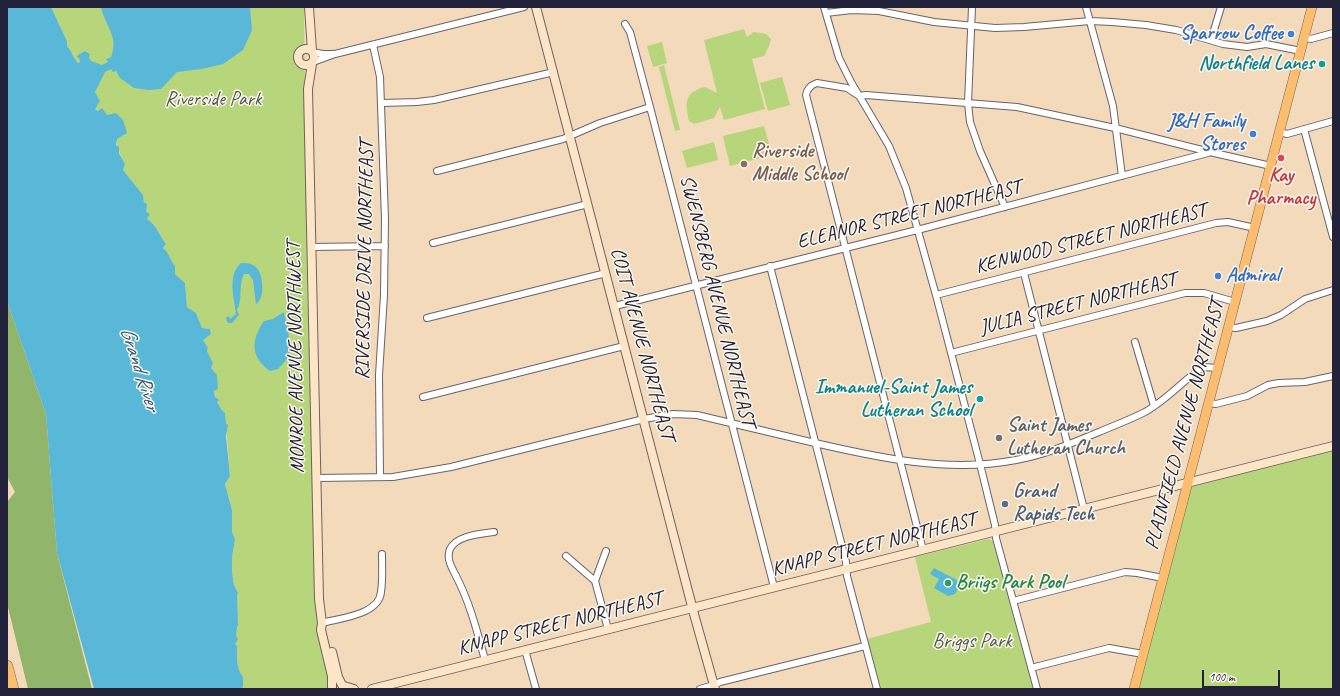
<!DOCTYPE html>
<style>
body{margin:0}
#map{position:relative;width:1340px;height:696px;overflow:hidden;background:#f3dabb;font-family:Caveat,sans-serif}
canvas{display:block}
.frame{position:absolute;inset:0;border:8px solid #22223b;pointer-events:none}
.scale{position:absolute;left:1202px;top:670px;width:78px;height:18px;box-sizing:border-box;border:2px solid #22223b;border-top:0;padding-left:5px;font-size:12px;line-height:14px;white-space:nowrap;color:#22223b;-webkit-text-stroke:3px #fbf7ec;paint-order:stroke}
</style>
<div id="map">
<canvas width="1340" height="696"></canvas>
<div class="frame"></div>
<div class="scale">100 m</div>
</div>
<script>
const context = document.querySelector('canvas').getContext('2d');
context.lineJoin = 'round';
function paint(path, color) { context.fillStyle = color; context.fill(path, 'evenodd'); }
function stroke(path, color, width, dash) { context.strokeStyle = color; context.lineWidth = width; context.lineCap = dash ? 'butt' : 'round'; context.setLineDash(dash || []); context.stroke(path); }
function label(font, color, halo, rows, align = 'center') {
  context.font = font + ' Caveat,sans-serif'; context.lineWidth = 3; context.setLineDash([]); context.textBaseline = 'middle'; context.strokeStyle = halo; context.fillStyle = color; for (const [text, x, y, turn = 0] of rows) {
    context.save(); context.translate(x, y); context.rotate((+turn || 0) * Math.PI / 180); context.textAlign = isNaN(turn) ? turn : align; if (halo) context.strokeText(text, 0, 0); context.fillText(text, 0, 0); context.restore();
  }
}
paint(new Path2D(`
 M51 7H304L307 279 316 600 317 624 330 678 328 689H241L243 687V677C236 667 237 659 237 646L235 644 237 596 238 593 234 585 232 572V558L235 539 232 532V510L225 484 230 476 225 413 221 409 217 402 220 400 215 397 211 367 213 363 207 351 208 348 202 340 211 334 210 329 202 328 196 313 187 307 185 283 175 274V266C169 260 169 254 163 248L166 244C159 235 157 225 147 219L143 195 123 170 125 164C120 155 118 149 116 140 115 132 110 123 107 115L95 109V92L89 58 90 54 85 51 78 55 80 62 78 63C73 58 72 51 67 46V41Z
 M744 29 747 37 754 32 766 34 771 39 769 46 764 56 752 59 765 109 724 120 720 107 714 118 694 124 689 121C685 103 684 92 705 87L717 93 704 40Z
 M662 42 667 63 653 67 647 46Z
 M664 65 680 130 675 131 659 67Z
 M782 77 790 105 768 111 760 83Z
 M764 126 772 155 730 166 723 136Z
 M714 142 718 160 687 168 682 151Z
 M1333 449V689H1136L1192 484Z
 M989 539 993 541 1033 689H881L867 639 931 622 915 557Z`), '#b7d57b');
paint(new Path2D(`
 M7 301 46 414 57 553 92 689H28L7 603V502L15 492 7 477Z`), '#91b66b');
paint(new Path2D(`
 M7 7H51L67 41V46C72 51 73 58 78 63L80 62 79 58 77 57 78 55 85 51 90 54 89 58 91 61 102 65 108 62 106 59 111 57C119 36 105 26 101 7H250L252 30 243 50 223 64 202 69 177 72 161 89 149 90 134 88 120 78 116 71 113 72 111 69 105 72 95 92 100 101 95 109 98 111 102 108 107 115 116 113 123 120 127 133 117 139 116 145 119 147V153L125 164 123 170 143 195 144 202 147 204 146 212 150 214 147 219C157 225 159 235 166 244L163 248C170 254 169 259 175 266V274L185 283 187 307 196 313 202 328 210 329 211 334 203 340 208 348 207 351 213 363 211 368 217 375 218 389 214 391 215 397 220 400 217 402 221 409 225 413 226 424 228 425 226 436 230 476 225 484 232 510V532L235 539 232 558V572L234 585 238 593 237 596 238 625 237 627 236 636 238 639 235 644 237 646C237 658 236 667 243 677V687L241 689H94L57 553 46 414 7 301Z
 M241 263C246 263 251 263 256 267 262 272 264 290 261 297 260 300 257 303 256 305L253 280 249 274H244C238 286 243 300 237 310L239 315 232 323H228L226 318 229 316 230 319 236 314C234 297 227 276 241 263Z
 M284 312 291 347 287 359 278 369 270 371C250 357 251 340 264 321L273 319Z
 M934 568 957 580 959 587 955 594 948 596 934 588 939 579 930 574Z`), '#59b8d7');
const street = new Path2D(`
 M824 7 839 58 851 82 889 146 906 188 937 299 980 464 995 525 996 538 1037 689
 M972 7 968 103 970 122 980 151 1005 207
 M1086 7 1113 106 1122 176
 M826 13 852 10 879 11 934 22 995 28 1024 27 1090 21 1112 22 1146 25 1176 30 1223 44 1247 47 1266 44 1301 51
 M625 24 630 32 650 107 774 587
 M1304 37 1311 39 1333 33
 M1211 40 1221 7
 M373 45 380 77 385 219 384 295 379 375 380 476
 M312 52 323 54H334
 M313 62 335 54 524 7
 M382 103 417 102 434 100 554 72
 M1304 129 1333 237
 M1279 132 1287 134 1333 121
 M437 171 563 139 600 123 650 107
 M433 243 588 204
 M311 247 385 246
 M770 266 846 562 847 576 877 689
 M1024 273 1084 509
 M936 295 1216 223 1228 222 1255 228
 M615 306 925 228 1208 153
 M427 318 606 273
 M1229 327 1236 328 1267 321 1281 315 1305 299 1333 290
 M1135 342 1154 406
 M951 353 1185 293H1204L1235 302
 M423 397 624 346
 M1209 403 1216 404 1247 396 1268 385 1279 383 1305 382 1333 376
 M316 478 393 477 451 467 644 419 673 414 697 415C736 424 776 434 815 443 880 458 949 473 1016 460 1045 455 1072 443 1099 432 1113 426 1129 420 1143 413 1166 401 1182 381 1203 367L1218 368
 M923 550 806 95C807 88 811 85 817 83L847 88 859 96 866 95 1017 107 1115 128 1210 152 1271 166
 M566 556 595 581
 M595 581 608 629
 M595 581 606 551
 M1013 601 1125 572 1137 573 1163 578
 M322 623C340 618 379 615 381 592 383 579 382 566 382 554
 M525 650 536 689
 M485 660C477 631 470 603 456 576 452 568 446 559 450 549 457 535 481 534 494 532
 M1031 668 1109 648 1143 654
 M700 689 714 685 720 682 865 646`);
const secondary = new Path2D(`
 M309 7 312 51
 M536 7 694 614 715 689
 M298 57a8 8 0 1 1 16 0a8 8 0 1 1-16 0Z
 M312 64 308 89 319 599 322 623 321 630 332 676V687
 M332 652 338 677 342 685
 M344 686 354 689
 M372 689 1333 446`);
const primary = new Path2D(`
 M1134 689 1312 7`);
const highway = new Path2D(`
 M7 666 13 689`);
stroke(street, '#6b6268', 8);
stroke(secondary, '#6b6268', 10);
stroke(primary, '#6b6268', 10);
stroke(highway, '#6b6268', 12);
stroke(street, '#fff', 6);
stroke(secondary, '#fee5c5', 8);
stroke(primary, '#fcbd6f', 9);
stroke(highway, '#fcbd6f', 11);
for (const [x, y, r, color] of [
 [1291,34,4,"#3f7fe0"],
 [1322,64,4,"#0f9aa8"],
 [1253,134,4,"#3f7fe0"],
 [1281,158,4,"#e0444e"],
 [744,164,4,"#8d6e63"],
 [1218,276,4,"#3f7fe0"],
 [980,399,4,"#0f9aa8"],
 [999,438,4,"#6b7280"],
 [1005,504,4,"#5c6f8a"],
 [948,583,4,"#2e9e5b"]
]) { const dot = new Path2D(); dot.arc(x, y, r, 0, 2 * Math.PI); context.fillStyle = color; context.fill(dot); stroke(dot, '#fbf7ec', 1.5); }
label('bold 20px', '#366cbe', '#fbf7ec', [
 ["Sparrow Coffee",1283,34],
 ["J&H Family",1245,122],
 ["Stores",1245,145],
 ["Admiral",1226,276,"left"]
], 'right');
label('bold 20px', '#0d838f', '#fbf7ec', [
 ["Northfield Lanes",1314,64],
 ["Immanuel-Saint James",972,388],
 ["Lutheran School",972,411]
], 'right');
label('20px', '#4f584e', '#fbf7ec', [
 ["Riverside Park",213,100],
 ["Briggs Park",972,642]
]);
label('bold 20px', '#785e54', '#fbf7ec', [
 ["Riverside",752,152],
 ["Middle School",752,175]
], 'left');
label('bold 20px', '#be3a42', '#fbf7ec', [
 ["Kay",1281,176],
 ["Pharmacy",1281,199]
]);
label('20px', '#22223b', '#fbf7ec', [
 ["ELEANOR STREET NORTHEAST",909,215,-14],
 ["KENWOOD STREET NORTHEAST",1091,239,-14],
 ["RIVERSIDE DRIVE NORTHEAST",365,260,-89],
 ["SWENSBERG AVENUE NORTHEAST",717,301,76],
 ["JULIA STREET NORTHEAST",1078,304,-14],
 ["COIT AVENUE NORTHEAST",642,344,75],
 ["MONROE AVENUE NORTHWEST",296,357,-91],
 ["PLAINFIELD AVENUE NORTHEAST",1185,425,-75],
 ["KNAPP STREET NORTHEAST",874,545,-14],
 ["KNAPP STREET NORTHEAST",560,624,-14]
]);
label('bold 20px', '#5b616d', '#fbf7ec', [
 ["Saint James",1007,426],
 ["Lutheran Church",1007,449]
], 'left');
label('bold 20px', '#4e5e75', '#fbf7ec', [
 ["Grand",1013,492],
 ["Rapids Tech",1013,515]
], 'left');
label('bold 20px', '#27864d', '#fbf7ec', [
 ["Briigs Park Pool",956,583]
], 'left');
label('italic 21px', '#355672', '#fbf7ec', [
 ["Grand River",139,369,72]
]);
</script>
